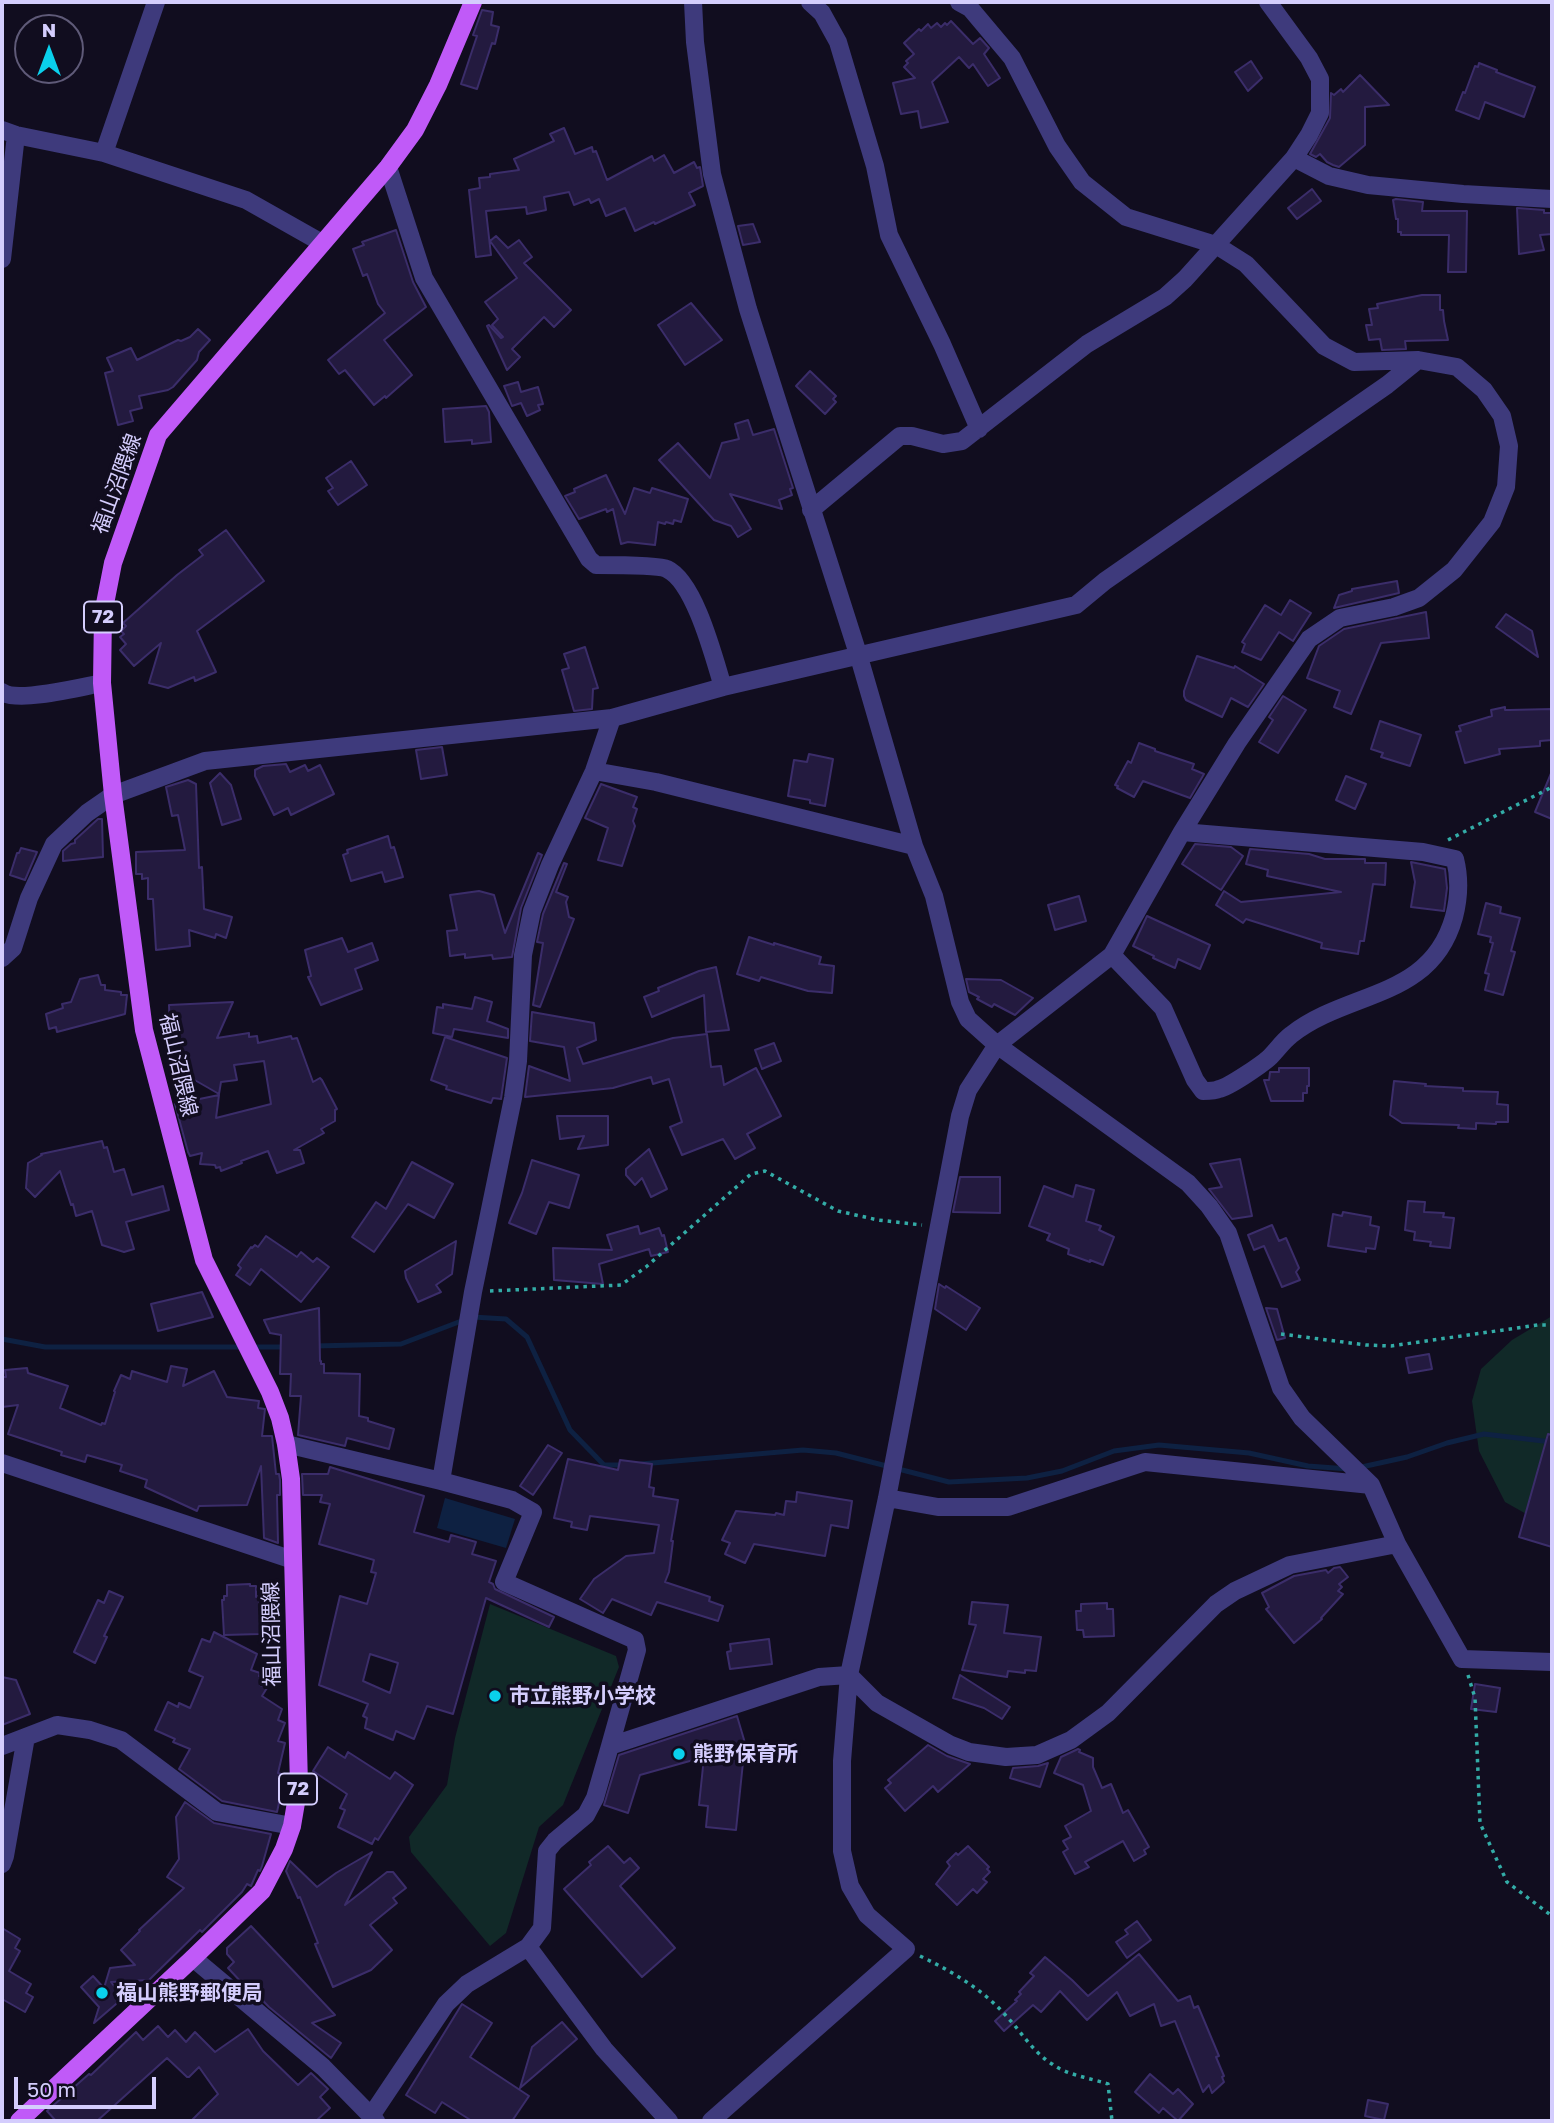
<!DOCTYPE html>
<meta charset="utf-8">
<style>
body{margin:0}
#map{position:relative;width:1554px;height:2123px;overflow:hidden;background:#110d1f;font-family:"Golos Text",sans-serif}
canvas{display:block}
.frame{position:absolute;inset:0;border:4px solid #d4cdfd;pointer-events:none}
.north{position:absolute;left:14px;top:14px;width:70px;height:70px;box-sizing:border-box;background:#110d1f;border:2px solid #5f5a78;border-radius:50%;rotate:0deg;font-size:19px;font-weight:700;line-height:28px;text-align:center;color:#d4cdfd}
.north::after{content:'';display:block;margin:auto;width:24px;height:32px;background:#0ad0ec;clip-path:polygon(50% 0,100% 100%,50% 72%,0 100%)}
.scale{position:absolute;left:14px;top:2077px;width:142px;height:32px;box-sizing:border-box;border:4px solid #d4cdfd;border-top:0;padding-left:9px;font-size:21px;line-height:24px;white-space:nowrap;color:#d4cdfd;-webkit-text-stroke:5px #110d1f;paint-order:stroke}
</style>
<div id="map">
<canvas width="1554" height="2123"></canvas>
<div class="frame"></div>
<div class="north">N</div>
<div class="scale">50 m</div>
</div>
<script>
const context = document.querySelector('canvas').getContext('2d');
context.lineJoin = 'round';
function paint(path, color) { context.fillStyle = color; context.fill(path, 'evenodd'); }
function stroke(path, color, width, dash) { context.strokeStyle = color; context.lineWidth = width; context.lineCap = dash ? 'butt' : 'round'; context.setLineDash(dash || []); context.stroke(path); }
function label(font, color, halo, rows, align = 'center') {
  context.font = font + ' "Golos Text","Noto Sans JP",sans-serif'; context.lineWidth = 7; context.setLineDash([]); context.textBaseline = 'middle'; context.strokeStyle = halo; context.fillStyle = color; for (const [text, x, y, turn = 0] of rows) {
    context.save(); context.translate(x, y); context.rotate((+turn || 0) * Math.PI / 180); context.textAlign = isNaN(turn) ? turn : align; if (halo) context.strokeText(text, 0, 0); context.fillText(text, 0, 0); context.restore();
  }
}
paint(new Path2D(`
 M1552 1316V1519L1537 1520 1505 1502 1479 1451 1472 1401 1481 1369 1512 1340Z
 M490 1604 616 1656 619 1667 563 1805 539 1827 506 1933 490 1946 411 1852 409 1837 447 1785 455 1738Z`), '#112928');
paint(new Path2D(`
 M445 1498 515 1519 506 1548 437 1528Z`), '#0e2142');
stroke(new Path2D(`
 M473 1317 506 1319 527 1337 570 1430 604 1465H624
 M2 1339 45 1347H286
 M314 1346 401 1344 464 1320
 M641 1464 803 1450 836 1453 949 1482 1027 1478 1062 1471 1114 1451 1159 1445 1249 1453 1308 1466 1348 1469
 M1357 1468 1407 1457 1447 1443 1484 1434 1552 1442`), '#0e2142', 5);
const building = new Path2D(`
 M482 10 493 12 491 25 499 27 495 44 492 43 477 89 461 84 477 36 473 35Z
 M951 21 973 44 980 38 989 48 984 54 1000 78 988 86 973 64 969 68 959 57 932 82 948 122 921 128 918 111 901 114 893 83 915 78 904 67 908 63 906 61 914 54 904 43 919 29 921 31 928 24 931 28 937 23 941 27 945 23 947 25Z
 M1251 61 1262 78 1248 91 1235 72Z
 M1479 63 1497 70 1496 72 1535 87 1524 117 1485 102 1479 119 1456 110 1463 92 1465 93 1475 66 1478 67Z
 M1360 75 1389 105 1365 107V145L1339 167 1333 165 1327 162 1320 154 1316 157 1310 154 1330 118 1331 93 1334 95 1341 89 1343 92Z
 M564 128 575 154 592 147 593 152 596 151 607 180 652 156 654 161 664 155 674 173 694 162 697 168 700 167 703 186 689 193 695 205 655 224 654 222 635 231 625 208 606 216 599 199 591 203 589 199 574 205 569 192 544 197 546 210 527 214 526 207 486 211 491 255 476 257 469 190 480 188 479 178 490 177V174L519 170 514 159 554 141 550 134Z
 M1312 189 1321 201 1297 219 1288 208Z
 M1396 199 1423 202 1422 211H1467L1466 272H1448L1449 235H1401V232H1398V219H1396L1393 200Z
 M1517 208 1544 210V213H1552V234L1540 235 1544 250 1519 254Z
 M753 224 760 242 743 245 738 226Z
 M396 230 413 282 426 307 384 340 412 375 386 398 385 396 374 405 345 370 339 374 328 360 385 313 378 304 367 274 363 276 353 249 364 245 362 242Z
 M496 236 508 248 519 240 532 257 524 263 571 310 554 327 544 317 512 349 520 357 507 370 487 326 489 325 501 338 503 337 492 325 498 319 485 302 517 278 490 241Z
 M1422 295H1440V310H1443L1444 321 1448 340 1405 341 1406 349 1382 350 1380 339 1369 340 1366 325H1372L1369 309 1378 308 1377 304Z
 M691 303 722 340 685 365 658 325Z
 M198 329 210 340 199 352 197 360 173 387 168 390 139 396 142 408 130 411 133 421 118 425 105 373 113 371 107 358 131 348 137 360 178 340 181 341 190 337Z
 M810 371 836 396 833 399 836 402 825 414 796 386Z
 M518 382 521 392 538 387 543 404 538 405 540 410 527 416 521 403 512 406 504 386Z
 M486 406 489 412 491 442 472 444V440L445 442 443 409Z
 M748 420 753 435 774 429 793 488 790 489 792 495 779 500 782 509 730 494 751 529 738 537 731 526 714 520 659 460 678 443 710 478 722 443 739 439 735 424Z
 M351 461 367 485 338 505 328 491 333 488 326 478Z
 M606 475 625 514 634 488 650 493 652 488 688 499 681 522 674 520 673 524 666 522 665 524 658 522 655 545 628 542 621 544 613 509 607 512 606 509 579 519 565 496 575 492 574 489Z
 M226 530 264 581 197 631 216 672 195 681 194 677 168 688 149 683 161 643 134 666 120 650 126 644 120 637 124 634 121 631 126 626 123 623 177 575 203 555 199 550Z
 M1397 581 1399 593 1334 608 1339 595 1352 591V589Z
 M1290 600 1311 613 1293 641 1279 632 1261 660 1242 652 1245 644 1242 642 1265 605 1281 615Z
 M1426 612 1429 638 1381 643 1351 714 1334 707 1340 691 1307 678 1319 646 1344 629Z
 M1506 614 1532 631 1538 657 1496 627Z
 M585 647 598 688 593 689 592 709 574 711 562 670 569 668 564 654Z
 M1197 656 1234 668 1235 666 1264 684 1248 707 1231 698 1222 717 1186 700 1184 696V691Z
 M1283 696 1306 710 1278 753 1259 742 1273 720 1269 717Z
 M1505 707V710H1509L1552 709V740L1540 741V746L1499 749 1500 754 1465 763 1456 732 1461 731 1459 726 1492 716 1491 710Z
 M1380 721 1421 735 1410 766 1381 757 1383 753 1371 749Z
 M1139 743 1155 749V751L1194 764 1192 769 1204 774 1190 798 1143 781 1134 797 1117 788 1118 786 1115 785 1128 761 1131 763Z
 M442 747 447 775 421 779 416 750Z
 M809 754 833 759 825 806 810 803V800L788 796 794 760 807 762Z
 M286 764 290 772 305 765 308 771 320 765 334 794 291 815 288 808 274 815 255 776V770L263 766Z
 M1552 771V819L1535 812Z
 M220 773 231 785 241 819 222 825 210 783Z
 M1346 776 1366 784 1355 809 1336 800Z
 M188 780 196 784 199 868 202 867 204 909 232 917 226 938 216 934 215 938 189 930 190 946 156 950 153 899H148V878L142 879V874H136V852L185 850 178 815 172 816 166 787Z
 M601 784 637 797 633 807 637 809 633 821 635 826 622 866 598 860 608 828 585 818Z
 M98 819H102L103 857 63 861V851L71 844 75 843V840Z
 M388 836 391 848 394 847 403 877 385 882 382 872 351 881 343 855 348 853 347 850Z
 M1195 844 1231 847 1243 856 1221 890 1182 864Z
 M21 848 37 852 25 880 10 875 17 853H19Z
 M1250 849 1309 854 1325 859H1365V863H1386L1385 885 1373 884 1364 941H1360L1358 954 1321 948 1322 943 1246 919 1243 923 1216 905 1224 891 1241 902 1341 892 1267 876 1268 870 1246 864Z
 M538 853 542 855 521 908 512 957 493 959 492 955 465 958V954L450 956 447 931 457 930 450 895 479 891 494 895 505 933Z
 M1411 862 1445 869 1447 888 1444 911 1411 907 1415 882Z
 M564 863 567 864 556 892 568 897 566 902 569 917 574 919 540 1007 533 1005 543 943 537 942 543 914Z
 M1079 896 1086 921 1055 930 1048 905Z
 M1486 903 1501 907 1500 913 1520 918 1511 951 1515 952 1503 995 1485 990 1489 974 1485 973 1493 943 1490 942 1491 937 1478 934Z
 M1147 916 1210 945 1200 969 1178 959 1175 968 1153 958 1154 956 1133 946Z
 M749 937 774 945V943L821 957 819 964 834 966 832 993 808 991 761 977 759 981 737 974Z
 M342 938 348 952 372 943 378 960 355 969 362 989 321 1005 308 977 311 976 305 950Z
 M716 967 729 1030 706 1032 704 995 652 1017 644 997 659 991 658 988 699 971Z
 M98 975 101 985H105V990L121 992V995H127L125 1014 57 1032 56 1027 49 1029 46 1014 63 1008 62 1004 71 1002 80 979Z
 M966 979 1001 980 1033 998 1015 1015 994 1004 992 1007 977 999 979 997 969 992Z
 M475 997 492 1002 487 1021 508 1029V1038L454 1029 452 1037 433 1033 437 1007 443 1008V1004L472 1009Z
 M233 1002 217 1038 249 1033V1037L257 1036 258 1043 291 1036 292 1039 297 1038 313 1082 320 1078 322 1080 337 1109 335 1110V1121L321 1129 324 1133 294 1150H300L304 1163 277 1173 268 1151 241 1161 242 1163 221 1171 220 1167 216 1168 215 1165 200 1164 202 1153 190 1156 188 1152 175 1104 219 1095 216 1118 271 1104 264 1061 234 1065 237 1080 221 1082 219 1094 179 1071V1064H171L169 1005Z
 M532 1012 594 1023 596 1040 577 1048 583 1064 673 1038 707 1034 711 1067 721 1066 724 1085 756 1068 781 1116 747 1134 755 1148 735 1159 723 1139 682 1155 670 1127 682 1122 669 1079 653 1084 651 1077 613 1088 525 1097 529 1066 570 1081 564 1047 530 1041Z
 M445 1037 507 1058 501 1099 493 1098 491 1103 446 1089 447 1086 431 1080Z
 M774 1043 781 1061 762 1069 755 1050Z
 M1279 1068H1309V1086H1307V1093H1303V1101H1271L1264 1080H1269L1270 1072H1279Z
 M1394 1081 1426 1084 1425 1086 1463 1088V1091L1498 1092 1497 1104 1508 1105V1122H1496V1124L1476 1123V1129L1458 1128 1459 1125 1402 1123 1390 1115Z
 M557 1116H608V1145L578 1149 584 1136 560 1139Z
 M102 1141 104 1148 107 1147 114 1172 124 1169 132 1195 163 1186 169 1210 126 1222 134 1249 124 1252 102 1245 92 1211 76 1216 73 1204 71 1205 60 1171 35 1197 26 1188 28 1163 42 1155 41 1154Z
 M649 1149 667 1189 651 1197 642 1178 635 1185 626 1175V1169Z
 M1240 1159 1252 1216 1232 1219 1209 1189 1222 1187 1210 1164Z
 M532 1160 579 1175 569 1208 549 1202 536 1234 509 1223 522 1193Z
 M412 1162 453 1184 434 1218 408 1204 374 1252 352 1237 376 1202 386 1209Z
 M960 1177H1000V1213L953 1212Z
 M1076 1185 1094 1190 1086 1221 1101 1226 1099 1230 1114 1237 1103 1265 1090 1260V1262L1068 1254 1069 1249 1047 1240 1050 1234 1029 1226 1044 1186 1073 1197Z
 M1408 1201 1425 1202 1424 1212 1444 1213 1443 1217 1454 1218 1450 1248 1430 1246 1431 1242 1414 1240 1415 1232 1405 1230Z
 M1343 1212 1371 1217 1370 1225 1379 1227 1375 1249 1366 1248V1252L1328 1246 1333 1214 1342 1216Z
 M1272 1225 1279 1241 1286 1238 1299 1268 1296 1272 1300 1280 1282 1287 1264 1246 1254 1250 1248 1235Z
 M638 1226 640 1234 659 1228 662 1236 664 1235 668 1252 651 1256 649 1249 599 1264 603 1284 554 1280 553 1248 612 1250 607 1235Z
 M266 1236 297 1257 301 1252 313 1262 317 1258 329 1267 301 1302 261 1269 250 1285 236 1275 241 1268 238 1265 251 1247 252 1248 255 1245 258 1247Z
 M456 1241 452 1274 436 1285 441 1292 418 1302 406 1278 405 1271Z
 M939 1284 945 1288 946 1286 980 1308 966 1330 935 1309Z
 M202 1292 213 1317 158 1331 151 1304Z
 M319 1308 320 1361H321V1364H324V1373L360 1374 359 1416 368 1418V1421L394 1429 389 1449 347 1438 345 1446 298 1435 301 1396H290L291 1374H280L281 1335 270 1333 264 1320Z
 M1266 1308 1277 1309 1285 1338 1277 1340Z
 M1429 1354 1432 1369 1409 1373 1406 1358Z
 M171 1366 187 1369 183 1386 214 1371 227 1397 259 1401 258 1408 265 1409 262 1436H272L276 1474H279L280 1480V1495H277V1498L278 1543 264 1538 261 1466 247 1505 199 1506 197 1511 145 1487 147 1480 120 1471 122 1465 87 1455 85 1462 61 1455 62 1452 8 1434 18 1405 2 1407V1377H6L5 1370 27 1368 28 1373 68 1386 60 1408 101 1425 102 1423 105 1424 115 1392 114 1391 121 1375 130 1379 132 1371 167 1382Z
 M1548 1434 1552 1435V1547L1519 1537Z
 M548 1445 562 1453 533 1495 520 1486Z
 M568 1459 618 1470 620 1460 652 1464 649 1487 654 1488 653 1496 678 1500 671 1541H673L669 1572 665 1582 710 1597 709 1601 723 1606 718 1621 657 1602 651 1615 612 1599 603 1613 580 1599 594 1579 626 1556 654 1553 659 1525 590 1516 587 1530 571 1527 572 1522 554 1518Z
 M330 1467 424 1496 414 1532 449 1542 451 1535 476 1542 472 1554 496 1561 489 1582 493 1584 495 1589 554 1617 549 1627 486 1598 453 1714 427 1706 414 1739 396 1731 393 1740 365 1728 367 1718 363 1716 368 1704 319 1685 340 1596 367 1604 376 1573 371 1572 374 1560 319 1544 330 1504 320 1502 322 1495H303L302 1474H328ZM370 1654 398 1663 390 1693 363 1681Z
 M797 1492 852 1501 848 1528 831 1525 825 1556 754 1544 745 1563 725 1554 730 1543 722 1540 736 1511 775 1515 776 1513 784 1515 786 1501 796 1502Z
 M1340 1567 1348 1577 1339 1584 1342 1587 1338 1591 1343 1594 1321 1618 1322 1619 1294 1643 1266 1609 1269 1607 1262 1593 1294 1576 1326 1570 1328 1573 1334 1568Z
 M250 1584V1586H256V1597L259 1596 260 1634 224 1635 222 1600H224V1596H227V1585Z
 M109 1591 123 1597 104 1636 107 1637 95 1663 74 1652 98 1600 104 1603Z
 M972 1602 1008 1605 1004 1633 1041 1637 1036 1671 1025 1670V1673L1008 1671 1007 1677 962 1670 976 1625 969 1624Z
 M1107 1603V1609H1113L1114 1636 1084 1637 1083 1630H1077L1076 1611H1081V1604Z
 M214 1632 257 1654 251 1670 260 1673 259 1676 263 1677 260 1685 267 1688 262 1696 282 1709 278 1720 285 1723 278 1741 285 1743 278 1773 285 1775 277 1812 222 1801 179 1769 190 1749 173 1742 175 1739 155 1730 168 1702 178 1707 179 1703 190 1708 203 1677 189 1671 202 1639 210 1642Z
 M769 1639 772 1664 730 1669 727 1652 731 1651 730 1644Z
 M960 1675 1010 1707 1002 1719 984 1708 953 1698Z
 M2 1677 16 1680 30 1714 2 1725Z
 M1475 1684 1500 1688 1496 1712 1471 1709Z
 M737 1716 745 1743 736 1830 706 1827 708 1806 699 1805 704 1757 640 1775 628 1813 604 1805 619 1755Z
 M928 1745 947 1756 970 1764 938 1792 933 1786 905 1811 885 1788 891 1783 888 1780Z
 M328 1747 345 1758 348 1752 390 1779 395 1772 413 1785 378 1840 375 1838 372 1844 338 1827 345 1810 340 1808 347 1794 313 1771Z
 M1078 1749 1080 1750 1079 1752 1093 1758V1767L1102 1788 1111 1784 1123 1813 1128 1810 1149 1847 1144 1850 1146 1854 1134 1861 1123 1841 1085 1862 1089 1867 1075 1874 1063 1852 1068 1849 1063 1841 1071 1837 1065 1826 1091 1811 1083 1785 1054 1773 1061 1757Z
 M1048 1763 1040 1787 1010 1778 1013 1768 1038 1766Z
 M185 1802 214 1823 271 1834 262 1866 260 1871 258 1870 251 1886 247 1884 242 1892 202 1932 200 1930 149 1980 111 1982 123 1998 94 2023 99 2007 81 1987 93 1976 104 1988 110 1968 135 1965 121 1950 140 1931 139 1930 184 1888 167 1877 179 1859 176 1817Z
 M608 1846 624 1863 630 1858 639 1868 620 1886 675 1948 642 1977 564 1889 591 1865 589 1862Z
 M968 1846 989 1867 987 1869 990 1872 983 1879 987 1882 977 1893 973 1889 957 1905 936 1884 950 1866 947 1862 956 1853 958 1855Z
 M372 1852 345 1905 387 1872H393L406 1888 393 1898 397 1903 370 1925 392 1950 371 1970 333 1987 315 1944 318 1943 300 1897 298 1898 286 1871 290 1861 317 1887 336 1873Z
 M1137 1921 1151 1940 1127 1958 1116 1942 1128 1934 1125 1930Z
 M251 1926 335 2015 312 2023 341 2043 331 2058 269 2007 244 1981 242 1983 228 1968 234 1962 227 1954V1948Z
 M2 1928 20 1939 15 1948 20 1951 9 1971 31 1984 26 1993 33 1997 25 2012 2 1999Z
 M1139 1954 1178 2001 1190 1996 1194 2008 1198 2006 1219 2056 1216 2057 1224 2076 1222 2077 1224 2082 1212 2093 1209 2085 1203 2092 1175 2021 1161 2026 1154 2004 1130 2016 1117 1992 1087 2020 1060 1991 1041 2012 1033 2005 1004 2031 995 2021 1017 2001 1015 2000 1021 1994 1019 1992 1034 1976 1030 1973 1045 1957 1072 1980 1088 1996Z
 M462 2004 492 2023 470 2057 529 2096 512 2121H472L442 2102 435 2113 406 2095Z
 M562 2022 577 2039 520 2088 532 2047Z
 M158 2026 168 2037 175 2030 186 2042 195 2032 215 2052 248 2029 263 2051 298 2085 311 2073 328 2089 320 2097 330 2108 316 2121H191L218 2094 199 2067 189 2077H187L167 2058 97 2121H56L47 2111 89 2074 91 2075 136 2032 143 2040Z
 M1150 2074 1173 2094 1178 2089 1193 2104 1178 2121 1163 2108 1159 2113 1135 2092Z
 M1368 2100 1388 2104 1384 2120 1365 2116Z`);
paint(building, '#231a3f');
stroke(building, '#3b2d6a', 2);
stroke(new Path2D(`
 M1448 840 1552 787
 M490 1291 621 1285 646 1267 751 1174 765 1171 838 1211 878 1220 922 1225
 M1281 1334 1366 1345 1391 1346 1538 1325H1552
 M1468 1675 1475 1698 1480 1823 1507 1882 1552 1916
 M920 1956C953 1972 984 1990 1008 2018 1023 2034 1033 2052 1052 2064 1067 2075 1090 2078 1108 2084L1112 2121`), '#33aca7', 3.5, [3.5, 5]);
stroke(new Path2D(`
 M693 2 695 42 712 174 748 309 859 657 914 846 934 896 960 1002 968 1019 997 1045 1188 1183 1209 1206 1228 1233 1281 1388 1302 1418 1371 1485 1397 1544 1462 1659 1552 1662
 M810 2 822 13 838 42 875 166 889 235 942 344 979 429
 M2 130 16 135 104 153 246 200 322 243
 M104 153 156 2
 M1294 158 1329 176 1368 185 1463 194 1552 199
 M388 167 424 278 589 559 596 565C608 565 659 565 667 569 695 582 714 658 723 687
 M2 259 16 135
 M811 510 900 436H912L943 444 962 441 1087 344 1165 297 1185 279 1294 158 1309 135 1320 113V79L1309 58 1268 2
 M2 692C17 703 81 687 102 683
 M594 771 656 782 914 846
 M1112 955 1163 1008 1195 1080 1203 1091C1208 1091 1215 1091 1219 1089 1229 1087 1261 1065 1269 1058 1277 1050 1283 1041 1291 1035 1348 990 1431 1000 1454 917 1459 898 1460 879 1455 859L1423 852 1182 832
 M2 958 13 948 29 898 54 844 87 813 113 795 205 761 612 718 723 687 1076 605 1105 581 1387 385 1418 360
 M286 1444 441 1481 473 1292 513 1098 518 1061 523 955 532 911 550 865 594 771 612 718
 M2 1463 293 1560
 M441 1481 512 1500 533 1512 504 1582 635 1640 637 1650 610 1746
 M887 1498 938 1507H1008L1145 1462 1371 1485
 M2 1746 57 1725 90 1730 121 1740 217 1812 292 1826
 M2 1864 5 1856 26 1737
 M528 1947 604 2049 669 2121
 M193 1958 323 2067 376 2121
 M371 2116 446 2004 467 1984 528 1947 542 1928 547 1851 555 1841 586 1815 595 1798 610 1746 819 1677 849 1675 877 1703 951 1745 969 1752 1006 1757 1037 1755 1071 1740 1108 1713 1216 1604 1235 1591 1290 1565 1397 1544
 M711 2121 906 1949 867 1915 850 1886 842 1851V1761L849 1675 887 1498 960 1116 968 1090 997 1045 1112 955 1182 832 1237 743 1309 639 1340 618 1394 607 1419 598 1454 570 1492 522 1506 487 1509 446 1502 416 1484 390 1457 367 1418 360 1354 362 1324 346 1246 264 1216 245 1126 217 1082 182 1057 146 1012 58 970 8 959 2`), '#3e3a7c', 18);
stroke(new Path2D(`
 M19 2121 193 1958 262 1891 284 1849 292 1826 299 1785 291 1479 286 1444 280 1418 270 1392 204 1260 144 1030 113 795 102 683 103 614 113 563 158 435 388 167 415 130 438 85 473 2`), '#c05af8', 18);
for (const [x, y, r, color] of [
 [495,1696,7,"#0ad0ec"],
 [679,1754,7,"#0ad0ec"],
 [102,1993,7,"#0ad0ec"]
]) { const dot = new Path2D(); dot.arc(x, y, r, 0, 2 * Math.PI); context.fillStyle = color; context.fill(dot); stroke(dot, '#110d1f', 2.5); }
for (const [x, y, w] of [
 [103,617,38],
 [298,1789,38]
]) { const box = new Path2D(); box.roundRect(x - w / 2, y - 15.5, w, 31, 5); context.fillStyle = '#110d1f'; context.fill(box); stroke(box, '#d4cdfd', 2); }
label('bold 19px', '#d4cdfd', null, [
 ["72",103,617],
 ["72",298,1789]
]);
label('21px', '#d4cdfd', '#110d1f', [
 ["福山沼隈線",117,484,-70],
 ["福山沼隈線",178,1065,77],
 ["福山沼隈線",272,1634,-91]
]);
label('bold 21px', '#d4cdfd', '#110d1f', [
 ["市立熊野小学校",509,1696],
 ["熊野保育所",693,1754],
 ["福山熊野郵便局",116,1993]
], 'left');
</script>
